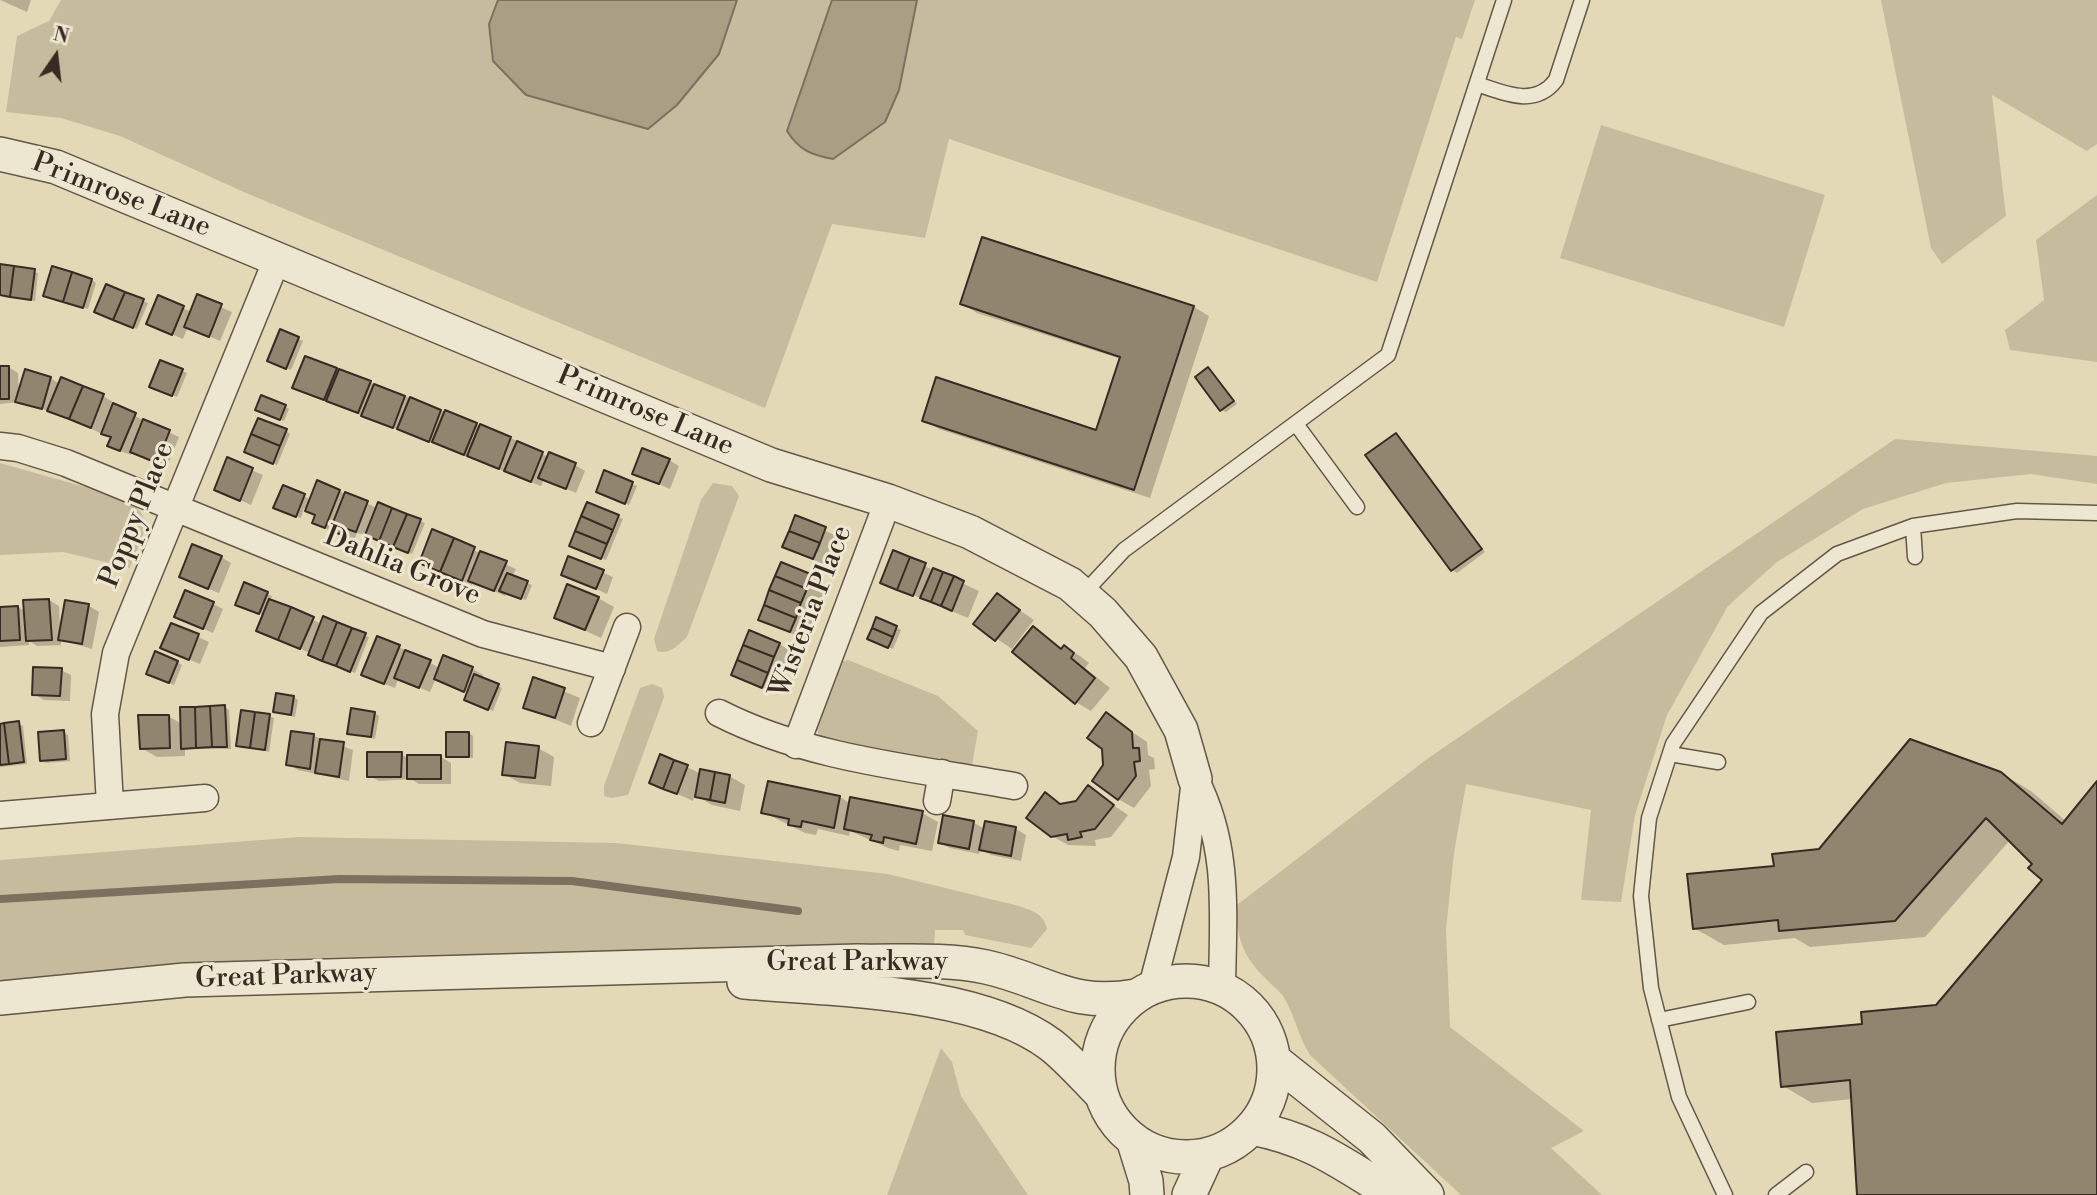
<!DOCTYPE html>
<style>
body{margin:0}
#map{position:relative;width:2097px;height:1195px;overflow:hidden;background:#e4d9b7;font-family:"Libre Bodoni",serif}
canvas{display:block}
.north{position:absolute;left:21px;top:21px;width:70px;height:70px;-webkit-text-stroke:5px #ede6d0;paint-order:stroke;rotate:14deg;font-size:19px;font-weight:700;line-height:28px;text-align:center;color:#392b23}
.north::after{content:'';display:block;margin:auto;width:24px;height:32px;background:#392b23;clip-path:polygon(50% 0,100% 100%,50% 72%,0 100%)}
</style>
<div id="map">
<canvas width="2097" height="1195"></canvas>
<div class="north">N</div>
</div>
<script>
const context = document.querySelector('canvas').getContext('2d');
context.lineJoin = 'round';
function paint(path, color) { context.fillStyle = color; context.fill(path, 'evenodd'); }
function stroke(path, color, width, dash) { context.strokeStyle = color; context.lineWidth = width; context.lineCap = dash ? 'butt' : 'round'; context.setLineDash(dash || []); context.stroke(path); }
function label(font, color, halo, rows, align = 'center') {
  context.font = font + ' "Libre Bodoni",serif'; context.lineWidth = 6; context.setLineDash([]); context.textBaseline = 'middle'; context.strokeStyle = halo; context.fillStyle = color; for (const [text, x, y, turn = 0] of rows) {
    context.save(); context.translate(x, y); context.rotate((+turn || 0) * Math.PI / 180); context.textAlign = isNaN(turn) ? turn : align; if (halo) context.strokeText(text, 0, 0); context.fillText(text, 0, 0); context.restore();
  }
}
paint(new Path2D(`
 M61 0H1475L1462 39 1456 37 1377 282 949 139 925 238 832 224 765 408 246 193 120 136 61 118 6 112 17 36 49 21Z
 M1881 0H2097V144L2087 151 1992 95 2006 216 1942 264 1931 248Z
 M1601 125 1825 195 1784 327 1560 258Z
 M2097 195V362L2010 350 2005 330 2044 300 2036 240Z
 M1895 439 2097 456V484L2031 474 1946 483 1863 509 1777 562 1728 606 1667 715 1635 815 1621 902 1581 900 1591 810 1466 784 1454 853 1446 929 1450 1027 1584 1131 1551 1148 1602 1195H1461L1310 1055C1298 1036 1295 1015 1283 996 1278 989 1270 984 1264 977 1242 955 1236 936 1237 905L1427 759Z
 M0 463 124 498C159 520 142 535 130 568L63 552 0 555Z
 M713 483 732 486 739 496 687 637C678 645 670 655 657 651L654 639 701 500Z
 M848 660 938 696 978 731 972 765 821 742 816 726 840 662Z
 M652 684 662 688 664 697 628 795 611 798 604 796V786L640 688Z
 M300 837 617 843 888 874 1019 906C1033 911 1044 914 1047 929L1031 948 965 935 963 930H935L934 949C622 956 310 945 0 981V860Z
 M941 1048 952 1062 961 1096 1028 1195H887Z`), '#c7bb9e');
const water = new Path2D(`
 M498 0H737L719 54 677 105 648 129 526 95 493 61 489 24Z
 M832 0H917L899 90 885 122 833 159C811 155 799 150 787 131Z`);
paint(water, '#aa9e85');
stroke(water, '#7d705e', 2);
paint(new Path2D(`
 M0 0H31L27 12Z
 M983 239 1194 307 1209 316 1150 498 939 429 924 420 1097 432 1121 359 977 313 962 304Z
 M0 266 38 273 35 301 0 296Z
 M92 280 96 283 88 309 50 297Z
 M106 286 148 303 137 329 100 314Z
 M198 297 232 312 220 341 188 327 183 339 148 324 158 298 192 312Z
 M281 332 303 341 291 370 274 363Z
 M161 362 187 373 177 397 156 388Z
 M0 367H8L18 373 19 393 50 378 60 384 62 379 103 396 113 402 112 405 179 437 167 467 132 451 131 455 120 451 112 438 52 412 19 402 0 404Z
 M336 369 511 438 548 457 550 454 575 465 585 471 576 493 544 479 541 486 304 393Z
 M1209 369 1237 404 1226 412 1221 410Z
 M285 406 289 409 284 421 262 412Z
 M286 431 290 434 277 465 250 454Z
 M1396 435 1485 552 1457 573 1452 570Z
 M228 460 263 475 251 505 216 489Z
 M669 460 679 466 670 489 634 473Z
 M605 472 637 486 629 505 602 494Z
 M339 491 377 508 379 504 425 523 412 554 367 535 357 533 354 540 324 528 314 522 317 515 304 508 301 518 280 510 304 496 311 500Z
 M588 504 623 519 606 560 576 547Z
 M796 517 841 538 829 567 784 546Z
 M433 532 516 569 512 577 532 585 526 600 506 593 505 596 473 582 472 585 421 563Z
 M894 552 979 591 968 618 882 582Z
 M221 557 231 563 219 593 191 582Z
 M569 558 613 577 607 594 563 574Z
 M812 576 827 585 805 640 760 619Z
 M245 584 272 596 270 601 322 624 369 637 355 673 258 630 264 615 241 606Z
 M997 595 1034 620 1012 649 975 624Z
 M598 598 614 607 601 638 556 617Z
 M49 600 59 606 60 626 66 602 89 606 99 612 92 649 61 640V645L37 646 29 641V645L0 647V608L18 607 26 612Z
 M213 604 223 609 213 633 176 617Z
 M877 619 901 630 893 649 874 641Z
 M172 625 209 642 200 664 163 648Z
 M1033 629 1063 649 1065 647 1080 656 1089 663 1085 668 1110 688 1091 711 1076 702Z
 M779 644 794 653 778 695 733 674Z
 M399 647 440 668 444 657 473 669 483 675 481 678 502 688 493 711 470 702 468 693 436 678 430 692 398 679 395 688 374 680Z
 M177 662 182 665 174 685 152 676Z
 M61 670 71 675 70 701 44 700 34 694Z
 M534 679 580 698 571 726 525 707Z
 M293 697 298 700 295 717 275 712Z
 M225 707 229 710 231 749H185V756L157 757 141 748 168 716 182 724Z
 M374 713 379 716 375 739 349 733Z
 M1107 715 1147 742 1148 755 1154 758 1155 769 1149 770 1151 786 1134 808 1118 799 1105 766Z
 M269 716 274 718 269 752 238 745Z
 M18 723 23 726 27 764 0 767V725Z
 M63 732 68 735 70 761 46 763 42 760Z
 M292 733 314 736 353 750 349 781 298 770 288 764Z
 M469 733 473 736V758L448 756Z
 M538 748 554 757 551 786 520 783 504 774Z
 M401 754 409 759 441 757 451 763V784H419L411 779 379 781 369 776Z
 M687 767 701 774 729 776 745 785 740 811 712 805 695 795 693 801 651 782Z
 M2001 773 2031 791 2067 822 2097 784V1195H1859L1853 1099 1812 1103 1783 1086 1864 1026 1937 1006 2045 880 2010 840 1925 937 1810 947 1795 938 1724 945 1694 928 1776 867Z
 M769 783 840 797 851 804 922 813 938 822 932 851 900 845 899 851 888 848 850 831 849 836 818 829 816 835 805 833 763 812Z
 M1088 788 1128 815 1111 837 1095 840 1096 846 1068 845 1052 836 1045 794 1063 805 1077 802Z
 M974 823 985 829H1016L1026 835 1021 861 991 855 980 849 979 854 950 848 940 843Z`), '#0003');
stroke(new Path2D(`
 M0 899 339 879 572 881 798 911`), '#7d705e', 8);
const building = new Path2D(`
 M982 237 1194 306 1134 490 922 421 936 377 1096 430 1120 357 960 304Z
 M0 264 14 266 10 297 0 295Z
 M14 266 35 269 31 300 10 297Z
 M52 266 72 272 63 302 43 296Z
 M72 272 92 279 83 308 63 302Z
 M106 284 125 292 113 320 94 312Z
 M125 292 144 299 133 328 113 320Z
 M197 294 222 304 209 337 184 327Z
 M158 295 184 306 172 335 146 324Z
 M280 329 299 337 286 369 267 361Z
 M305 356 337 368 324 400 292 388Z
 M160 360 183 369 172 396 149 387Z
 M0 366H9V399H0Z
 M1208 367 1234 401 1220 411 1195 377Z
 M25 369 51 377 42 409 15 402Z
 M339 369 371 381 358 413 326 401Z
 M61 377 83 386 69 419 47 411Z
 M374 384 405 396 393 428 361 416Z
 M83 386 104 394 91 428 69 419Z
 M261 395 286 405 280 420 255 410Z
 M410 397 441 410 429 442 397 429Z
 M113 403 136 413 120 451 107 446 111 437 101 434Z
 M445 410 477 423 464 455 432 442Z
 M258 418 287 429 280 446 251 434Z
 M143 419 170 430 157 463 130 452Z
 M480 424 511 437 499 469 467 456Z
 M1396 433 1482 549 1451 571 1365 455Z
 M251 434 280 446 273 464 244 452Z
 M517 441 543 452 531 482 504 471Z
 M642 448 670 459 659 484 632 474Z
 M549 452 576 463 566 489 538 478Z
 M227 457 253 468 240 501 214 490Z
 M604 470 633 482 625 504 596 492Z
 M317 480 340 490 325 528 312 523 315 515 305 511Z
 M283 485 305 494 296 517 273 508Z
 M345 492 368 501 356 532 347 529 344 536 330 530Z
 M378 502 392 508 379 541 365 535Z
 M587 502 619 515 613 530 581 516Z
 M392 508 407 514 393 547 379 541Z
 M407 514 421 519 408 553 393 547Z
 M795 515 826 527 820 543 789 531Z
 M581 516 613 530 607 544 575 531Z
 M432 529 454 538 440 572 419 563Z
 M575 531 607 544 601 559 569 546Z
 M789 531 820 543 813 559 782 547Z
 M454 538 475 547 462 581 440 572Z
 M192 544 222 556 208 589 179 577Z
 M893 550 910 557 897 590 880 583Z
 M480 551 507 561 494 591 468 581Z
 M568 556 604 570 596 589 561 575Z
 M910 557 926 563 913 596 897 590Z
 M781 562 813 575 807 589 775 576Z
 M933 568 943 572 931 602 920 598Z
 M943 572 954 576 941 606 931 602Z
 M507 573 528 581 521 599 499 591Z
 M775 576 807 589 801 603 769 590Z
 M954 576 964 581 952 611 941 606Z
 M244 582 268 592 259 614 235 605Z
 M567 584 599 597 585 630 554 618Z
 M185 590 214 602 203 629 174 617Z
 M769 590 801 603 796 618 764 605Z
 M997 593 1020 610 995 641 973 624Z
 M49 599 52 640 26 641 23 600Z
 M269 599 291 607 278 640 256 631Z
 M65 600 89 604 82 644 58 640Z
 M764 605 796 618 790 632 758 620Z
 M18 606 20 640 0 641V607Z
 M291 607 314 617 300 649 278 640Z
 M323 616 337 622 322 661 308 655Z
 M876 617 897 626 893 637 872 628Z
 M337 622 352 628 336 666 322 661Z
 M171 623 199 634 189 660 160 648Z
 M1033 626 1061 649 1064 645 1074 653 1071 658 1095 678 1075 704 1012 652Z
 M352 628 366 633 350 672 336 666Z
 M872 628 893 637 888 648 867 639Z
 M749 630 780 643 774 657 743 645Z
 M377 636 400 645 384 684 361 675Z
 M743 645 774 657 768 673 737 660Z
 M405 650 431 660 419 688 394 678Z
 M155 651 178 661 169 683 146 674Z
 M443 655 473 667 464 692 434 679Z
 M737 660 768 673 762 688 731 675Z
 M33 667 62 668 60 696 32 695Z
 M474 674 499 684 488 710 464 700Z
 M533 677 565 688 555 718 523 708Z
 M276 693 294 696 291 715 273 712Z
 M225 705 227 747H212L210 706Z
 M210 706 212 747 196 748 195 707Z
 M180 707H195L196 748 181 749Z
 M351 708 375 712 371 737 347 734Z
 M241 710 255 712 250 748 236 746Z
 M255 712 270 714 265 750 250 748Z
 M1106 712 1132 732 1133 748H1139L1140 761 1134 762 1136 776 1118 800 1092 781 1103 765 1102 749 1087 738Z
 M138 715H169L170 748 140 749Z
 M19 721 24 762 9 764 4 723Z
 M4 723 9 764 0 765V724Z
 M64 730 66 759 40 761 38 732Z
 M291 731 314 734 310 769 286 765Z
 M446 732H469V757H446Z
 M320 739 344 742 339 777 315 773Z
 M1910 739 2001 772 2062 824 2097 781V1195H1857L1850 1080 1781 1087 1776 1032 1862 1024 1861 1012 1936 1005 2042 880 2028 868 2032 864 1986 818 1895 921 1779 931 1778 920 1693 929 1687 874 1774 866 1772 854 1819 849Z
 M506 742 539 746 535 778 502 775Z
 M367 752H402L401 777H367Z
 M660 754 674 760 663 789 649 783Z
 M407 755H441V779H407Z
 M674 760 688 765 677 794 663 789Z
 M700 769 715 772 710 800 695 797Z
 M715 772 730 775 725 803 710 800Z
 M768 781 840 796 834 828 802 821 801 827 788 825 789 819 761 813Z
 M1088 785 1114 805 1095 829 1080 832 1082 837 1068 840 1067 834 1051 837 1026 818 1045 792 1060 804 1076 801Z
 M850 797 923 811 916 844 884 837 883 843 870 840 872 835 844 829Z
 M943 815 974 821 969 849 938 843Z
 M985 821 1016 827 1011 856 979 850Z`);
paint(building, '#928570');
stroke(building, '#392b23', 2);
const service = new Path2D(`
 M1477 84C1504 93 1535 108 1556 80L1582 0
 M1296 424 1357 507
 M1913 526 1915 557
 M1083 594 1124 550 1388 355 1504 0
 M1670 754 1718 762
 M1659 1020 1748 1002
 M1725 1195 1679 1097 1651 988 1641 896 1649 818 1673 744 1761 613 1837 554 1913 526 2017 511 2097 513
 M1776 1195 1806 1172`);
const minor = new Path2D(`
 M0 446 18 448 66 463 483 634 612 668
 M719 713C809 759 915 768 1014 786
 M591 723 627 627
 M796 745 888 501
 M1195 779C1230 847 1223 913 1222 988
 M937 801 942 773
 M110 805 105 714 116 653 277 259
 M0 815 205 798
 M1152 987 1186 857 1195 779`);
const tertiary = new Path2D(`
 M0 154 56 167 771 465 888 501 970 532 1070 584 1103 613 1141 657 1181 730 1195 779
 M1098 1069a88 88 0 1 1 176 0a88 88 0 1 1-176 0Z
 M744 982C834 990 978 990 1051 1045 1069 1059 1085 1078 1101 1094
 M0 998 185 980 857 961C899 962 944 958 986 967 1045 980 1070 1008 1136 996
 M1274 1060 1372 1138 1427 1195
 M1252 1128C1314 1140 1342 1164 1394 1195
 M1133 1139 1146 1181 1147 1195
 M1189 1195 1207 1156`);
stroke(service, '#645648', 17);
stroke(minor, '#645648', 29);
stroke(tertiary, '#645648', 36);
stroke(service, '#ede6d0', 14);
stroke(minor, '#ede6d0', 26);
stroke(tertiary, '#ede6d0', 33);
label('28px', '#392b23', '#ede6d0', [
 ["Primrose Lane",121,196,21],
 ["Primrose Lane",645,412,23],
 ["Poppy Place",138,515,-68],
 ["Dahlia Grove",402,567,22],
 ["Wisteria Place",812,612,-69],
 ["Great Parkway",857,963],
 ["Great Parkway",286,977,-2]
]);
</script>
